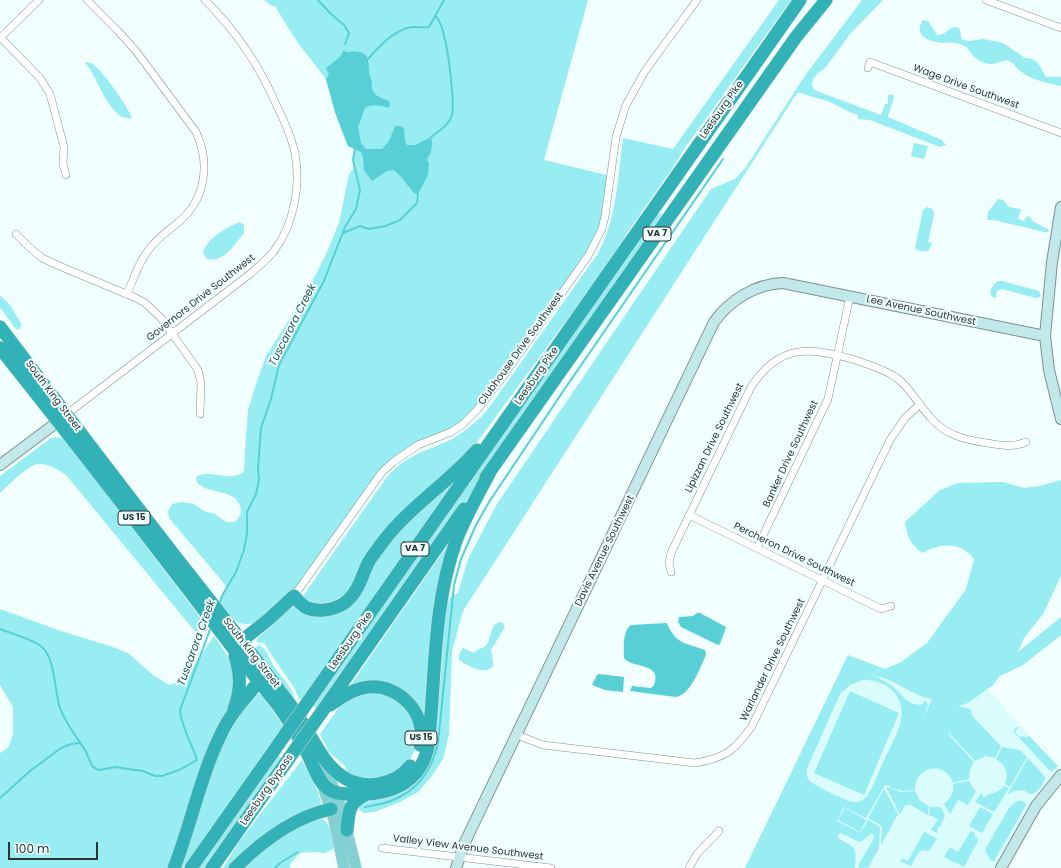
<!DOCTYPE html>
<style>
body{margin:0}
#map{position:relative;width:1061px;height:868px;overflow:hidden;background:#f1ffff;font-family:Poppins,sans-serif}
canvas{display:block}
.scale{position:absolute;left:8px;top:842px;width:90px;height:18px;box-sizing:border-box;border:2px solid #2c3535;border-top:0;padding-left:5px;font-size:12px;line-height:14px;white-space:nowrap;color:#2c3535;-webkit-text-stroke:3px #f1ffff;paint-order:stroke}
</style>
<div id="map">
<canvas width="1061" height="868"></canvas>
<div class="scale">100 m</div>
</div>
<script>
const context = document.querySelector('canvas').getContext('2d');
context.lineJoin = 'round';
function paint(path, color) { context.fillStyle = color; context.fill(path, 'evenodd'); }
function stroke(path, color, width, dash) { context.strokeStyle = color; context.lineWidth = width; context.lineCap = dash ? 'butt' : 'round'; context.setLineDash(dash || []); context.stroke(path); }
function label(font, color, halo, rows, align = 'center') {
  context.font = font + ' Poppins,sans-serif'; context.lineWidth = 4; context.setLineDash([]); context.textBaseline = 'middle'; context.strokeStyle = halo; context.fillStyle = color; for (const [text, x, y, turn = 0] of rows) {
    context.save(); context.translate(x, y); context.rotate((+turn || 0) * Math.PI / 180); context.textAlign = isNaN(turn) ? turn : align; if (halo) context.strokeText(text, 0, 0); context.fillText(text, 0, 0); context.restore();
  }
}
paint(new Path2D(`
 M844 664 981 682 1061 770V775L1001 868H745Z`), '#dafcfd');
paint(new Path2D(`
 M264 0H588L544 160 611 176 595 244 477 410 451 432 431 441 393 462 294 596 254 623C236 628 230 615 219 603L227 587 169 518 168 511 172 504 182 502 194 504 204 511 215 514 226 522H235C239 517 243 513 240 506 234 489 211 494 200 485 198 484 197 482 196 480L197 476C214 469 227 483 244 472L246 435 248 410 255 387 266 356 308 290 327 252 339 223 349 174 354 168 353 160 355 149 348 146 345 139 335 112 326 79 298 43 276 8 277 7 272 6Z
 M779 0H791L682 152 676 163 625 236 618 250 472 449 390 523 382 534 347 593 333 601 325 603H309L303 597 305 593 387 477C407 455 421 453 446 442 461 435 474 424 486 412L599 252C617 217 618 176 623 138L673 149Z
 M862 0H883L851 33 825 68 818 73 813 79 812 84 813 89 819 92 881 115 885 104H888V95L892 94 894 97 888 117 942 140 946 145 940 147 870 120 858 119V115L852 113 828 101 809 96 802 93H797L463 611 452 651 449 734 443 759 431 777 418 792 400 802 374 812 364 813 359 809 360 805C380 796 406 796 421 778 429 767 430 752 433 740 441 696 442 651 446 606L451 597 458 593 468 559 497 504 711 189 735 179 746 167 804 77Z
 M923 20 928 21 937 35C949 34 946 28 956 27L960 29 961 37 963 40 970 41 983 39 1003 43 1025 58 1032 59 1038 63 1046 77H1061V86C1047 83 1032 80 1020 71 1016 68 1014 63 1009 61 1003 59 997 65 991 64 981 64 971 56 967 47 963 46 959 43 955 43 950 42 946 43 942 43 927 41 913 35 923 20Z
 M85 62C86 62 91 63 91 63 102 69 128 107 132 118 109 122 98 76 86 64Z
 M914 143 928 146 924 159 911 156Z
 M998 199 1003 200 1009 207 1021 209 1018 219 1024 221 1026 217 1029 216 1034 222 1048 229 1049 232H1044L994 220H987L988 212Z
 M927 207 933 209 934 215 928 242 932 243 929 250C924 252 919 252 915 248L916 244 923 210Z
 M660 213 662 214 661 217 643 248 330 696 318 710 313 705 646 228Z
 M240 222 244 225V233C234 245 224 263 207 259L203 253C207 239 226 227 240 222Z
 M998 281H1002L1039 291 1041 296 1040 297 1036 298 1002 289 997 291 996 298 991 296C989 289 993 285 998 281Z
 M0 295 10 305 22 325 18 330 15 328 0 307Z
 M56 437 64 439 70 444 111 500 206 625 198 635 66 475C60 470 45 462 37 464 24 468 10 484 0 493V476L51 438Z
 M458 477 301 700 298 697 294 687 279 666 266 646 264 643 256 642 258 638 290 608 294 607 334 612 383 545Z
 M1061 480V576L1043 614 1024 638 1018 652 1061 617V635L1023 665 1000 676 993 685 968 703 958 706 970 709 973 717 1001 746 995 758 986 756 975 761 950 734 951 729 949 735 974 762 970 769 969 779 953 783C946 760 914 766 915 790L904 791 890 788V786L888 785 887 786 885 785 866 818 844 807 837 821 860 833 868 820 880 827 879 848 868 868H859V864L874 838V835L872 833C867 835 865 841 859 842L841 833 839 834 838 838C856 848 857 847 855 868H745L848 655 885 669 901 662 927 643 966 589 974 559C961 541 939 543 922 553 910 544 907 536 905 522L940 490 958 483 1003 482 1024 488 1039 486ZM865 673 887 679 920 696 932 699 951 706 932 699 923 719 928 705 927 702 924 701 923 704C909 708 901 693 891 685 888 683 884 681 880 679V678ZM863 680C886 679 906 696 901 720 898 734 890 747 884 760 879 771 874 786 867 796 864 799 861 802 857 802 849 804 820 787 812 783 806 779 806 772 808 766L840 694 850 685Z
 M461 526 453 545 427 723 399 693 347 690Z
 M0 609 61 631 110 646 128 653 153 675 169 685 184 680 214 636C230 658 236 668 233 696L169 868H0V753L8 748 13 735V707L0 685Z
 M500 622 503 623 505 627 491 650 493 660V667C482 675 469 666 459 660V654L463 648 474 653C478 648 484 649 487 644 492 637 490 624 500 622Z
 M258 645C258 645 263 647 263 648 268 652 270 660 273 665 281 678 291 683 295 700L257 651 256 648Z
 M850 691 899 713 864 795 814 773Z
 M374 692 393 697 413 715 417 740 415 750 407 765 383 780 349 777 345 766 329 752 320 734 340 706 357 694Z
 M257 694 262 695 283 726 183 868H177L213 763 233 722Z
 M1017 727H1019L1015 732 1020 737 1025 736V738L1029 736 1058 766 1052 771 1049 770 1014 732V730Z
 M1002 747 1020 750 1027 757 1010 787 1005 784C1009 774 1006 765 996 759Z
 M278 755 283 760 208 868H196Z
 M1028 758 1045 777C1045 782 1037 794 1031 794 1030 794 1027 792 1025 791 1018 789 1013 791 1007 795Z
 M302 760 317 789 322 806 229 868H223L239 842Z
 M969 781 972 786 976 791 968 805 958 800 950 814 944 804C951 798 954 792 953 784Z
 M1004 786 1009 788 994 812 975 802 981 793 984 798C990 792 998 794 1004 786Z
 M886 787 901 792 915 791 920 801 929 806 928 815 909 804 907 806 905 805 900 814Z
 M884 789 898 814 881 845 882 826 868 818Z
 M1017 801H1022L1026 804 1025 807 994 861H991L986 852V848L1009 808Z
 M930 807H941L945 816 940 827 939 826 937 830 938 831 937 833 931 830 938 819 929 815Z
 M980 807 993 814 982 833 969 826Z
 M845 808 866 820 860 832 838 820Z
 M321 818C332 825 332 837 335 848L325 853 314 852 300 853 291 863 290 868H241L274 841 314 819Z
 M971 831 975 833V837H977L978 841 964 867 944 857 950 847 958 852Z
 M924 832 938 839 936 840 929 851 923 850 918 853 911 866 900 861 902 858 908 861Z`), '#97edf1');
paint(new Path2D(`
 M344 50 346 52C378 48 364 67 372 81 370 95 379 97 389 101L390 105 388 108C380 105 372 104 365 108L358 127 361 143 366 149H382L389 141 395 126H400L404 128 405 141 407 145H415L431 137C433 143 432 154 427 158L428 162 429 164 428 175 418 194 414 193 401 177 394 170 387 171 372 181 364 170 363 157 361 152 348 146 335 112 326 79 329 74 326 68 340 57Z
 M697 613H700L726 627 720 644 718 645 681 627 678 622 679 617 693 616Z
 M667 623C675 644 686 643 705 650L706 655C700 667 691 695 676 697L630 691 632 686 651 688 654 685C663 662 632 669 624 658 624 649 622 631 631 625Z
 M599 674 624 677 623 692 605 690 592 685 597 675Z`), '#57cfd4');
stroke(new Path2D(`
 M318 0 331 14 344 25 349 33 345 44
 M368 59C379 47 391 33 407 28 414 26 422 28 429 27L444 0
 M431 137C439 131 449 125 452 115 455 103 448 49 444 36 443 28 440 22 436 16
 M343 233 360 226 369 229 385 226 400 220 417 203 418 194
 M219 604 223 594 236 572 244 550 247 533V512L256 494 259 480 258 469 261 428 271 399 279 365 324 281 345 227 356 209 360 190 353 160 355 149
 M0 629C12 634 33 639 42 647 56 660 54 691 60 708 66 724 76 736 85 750 88 756 90 762 93 767L99 770 115 767 143 771 155 776H162L179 770 197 760C192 744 181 726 180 710L211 627
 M0 798 30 771 61 748 71 744 80 743
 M365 807C374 805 384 804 393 800 419 790 432 769 438 743L454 585 461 559 476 525 489 502 564 390 723 159
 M275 868 280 863 298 852`), '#57cfd4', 2);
const street = new Path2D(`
 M87 0 117 30 136 51 196 132C209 160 207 194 184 217 173 228 160 235 150 248 139 261 134 278 127 294
 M986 0 1061 28
 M0 37 40 78 50 94 64 147 63 164 66 175
 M0 38 39 0
 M868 68 870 62 1061 133
 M16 234 29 247 42 258 64 268 136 298 145 303 161 318 198 370 201 383 200 414
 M67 414 250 274C258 267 267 260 274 251 294 224 301 186 295 153 291 135 283 118 275 102 258 63 235 30 205 0
 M689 515 875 606 881 609 891 606
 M757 548 828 399 850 296
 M671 572 669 563 671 553 751 387C779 344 810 346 855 360 869 365 884 369 897 378 911 389 918 404 930 417 945 435 965 440 987 443 1001 445 1012 448 1026 442
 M294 596 382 472 393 462 418 445 451 432 462 425 477 410 504 375 588 256 602 229 605 216 616 137 626 105 645 71 697 0
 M517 735 543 745 695 763C726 758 735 750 752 726L890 440 905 418 920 404
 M382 848 551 868
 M689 868 697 854 719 831`);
const secondary = new Path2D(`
 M1061 207 1052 262 1045 336 1049 370 1061 419
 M0 465 64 417
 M456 868 465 842 714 322C730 300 755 284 783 283L1045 336
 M1001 868 1036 806 1061 775`);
const primary = new Path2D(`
 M323 760 342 811 356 868
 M322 783 334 820 344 868`);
const highway = new Path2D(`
 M0 327C59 405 118 483 178 560 212 603 246 646 279 690 288 701 297 714 305 727 316 745 325 765 343 777 364 791 395 785 410 766
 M0 348C79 447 156 547 233 648 247 667 262 685 277 704 288 719 298 736 307 753 313 764 317 780 327 788 334 794 344 794 353 794 387 796 420 785 428 747 436 678 432 608 456 541 465 517 479 493 491 470
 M486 477 796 37 826 0
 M234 647 269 619 294 596C297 600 301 604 305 607 316 613 333 610 343 604 358 594 361 578 368 563 372 556 377 550 382 543 409 507 448 483 477 450
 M312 696 800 0
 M330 705C342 697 354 688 369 687 399 684 428 714 420 745
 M234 709C241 689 241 676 235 656
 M321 713 464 509
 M347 830C349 812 348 803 365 795
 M174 868C192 822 201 772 224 728 232 712 244 700 255 686L260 683H268
 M191 868 273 752
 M212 868 285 764
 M235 868C261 842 294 817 331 809`);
stroke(street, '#7c9192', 8);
stroke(secondary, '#7c9192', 12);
stroke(primary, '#d9dbdb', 12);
stroke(highway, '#d9dbdb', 14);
stroke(street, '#fff', 7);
stroke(secondary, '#c2e8e9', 10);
stroke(primary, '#84d1d4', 11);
stroke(highway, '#32b2b7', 13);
const highwayBridge = new Path2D(`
 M273 752 312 696
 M285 764 321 713`);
stroke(highwayBridge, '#d9dbdb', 14, []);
stroke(highwayBridge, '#32b2b7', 13);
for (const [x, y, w] of [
 [657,234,28],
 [134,518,32],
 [415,549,28],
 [421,738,32]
]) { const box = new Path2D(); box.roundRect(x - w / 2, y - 7, w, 14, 3); context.fillStyle = '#f1ffff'; context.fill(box); stroke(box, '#2c3535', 1); }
label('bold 9px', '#2c3535', null, [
 ["VA 7",657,234],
 ["US 15",134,518],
 ["VA 7",415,549],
 ["US 15",421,738]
]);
label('10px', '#2c3535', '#f1ffff', [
 ["Wage Drive Southwest",966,87,20],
 ["Leesburg Pike",722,110,-55],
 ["Governors Drive Southwest",201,298,-38],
 ["Lee Avenue Southwest",921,311,12],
 ["Clubhouse Drive Southwest",521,349,-54],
 ["Leesburg Pike",537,376,-55],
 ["South King Street",53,396,53],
 ["Lipizzan Drive Southwest",715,438,-64],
 ["Banker Drive Southwest",791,454,-65],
 ["Davis Avenue Southwest",605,551,-64],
 ["Percheron Drive Southwest",794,555,26],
 ["Leesburg Pike",351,641,-55],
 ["South King Street",251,653,52],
 ["Warlander Drive Southwest",773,660,-64],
 ["Leesburg Bypass",267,790,-55],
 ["Valley View Avenue Southwest",468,848,7]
]);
label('italic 11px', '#225557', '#f1ffff', [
 ["Tuscarora Creek",293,325,-63],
 ["Tuscarora Creek",197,643,-70]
]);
</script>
